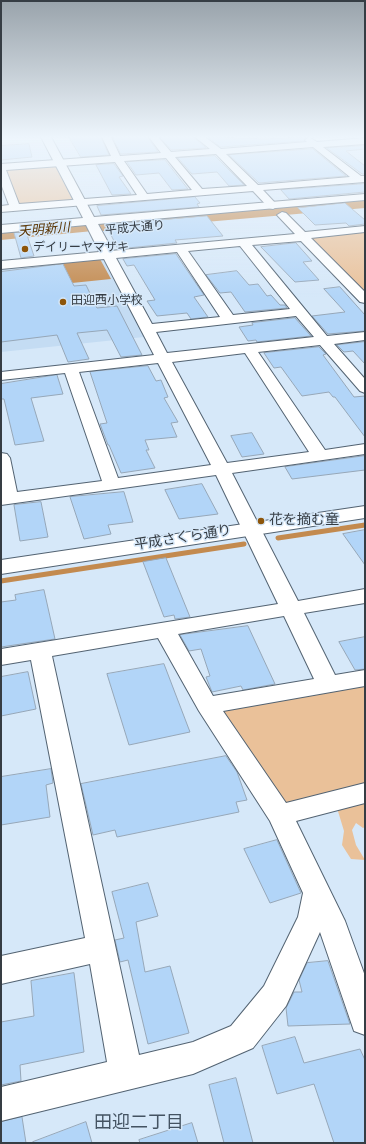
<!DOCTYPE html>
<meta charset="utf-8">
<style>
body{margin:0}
#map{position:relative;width:366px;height:1144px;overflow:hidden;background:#d6e8f9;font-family:Spectral,serif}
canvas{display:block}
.frame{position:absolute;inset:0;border:2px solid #363d44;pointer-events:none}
</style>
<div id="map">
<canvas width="366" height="1144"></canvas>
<div class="frame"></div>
</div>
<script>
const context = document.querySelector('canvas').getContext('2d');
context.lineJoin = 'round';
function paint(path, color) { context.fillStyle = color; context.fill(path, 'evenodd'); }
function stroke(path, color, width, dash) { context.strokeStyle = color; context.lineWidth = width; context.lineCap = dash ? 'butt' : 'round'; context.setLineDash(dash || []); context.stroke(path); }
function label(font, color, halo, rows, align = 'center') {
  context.font = font + ' Spectral,"Noto Sans JP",serif'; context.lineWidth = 3; context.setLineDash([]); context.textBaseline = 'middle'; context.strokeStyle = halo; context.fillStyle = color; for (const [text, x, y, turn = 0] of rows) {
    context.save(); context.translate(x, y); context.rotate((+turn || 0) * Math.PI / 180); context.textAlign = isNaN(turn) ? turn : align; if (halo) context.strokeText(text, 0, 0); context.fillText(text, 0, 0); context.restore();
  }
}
paint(new Path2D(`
 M102 258 144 337 1 352V268Z`), '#c4dcf3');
paint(new Path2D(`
 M55 165 73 201 17 205 4 168Z
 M365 231V296L305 236Z
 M365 678V794L280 815 207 705Z
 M365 800V827L363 828 356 823 352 830 356 845 365 860 351 859 342 845 344 831 337 808Z`), '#eac199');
paint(new Path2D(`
 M100 259 111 279 62 284 53 264Z`), '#c38a4f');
stroke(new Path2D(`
 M278 538 365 525
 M1 581 244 544`), '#c38a4f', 5);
paint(new Path2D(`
 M365 198V208L103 231 97 230 95 226 97 222 103 221Z
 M87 222 93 223 95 227 93 231 1 240V230Z`), '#c38a4f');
const building = new Path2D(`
 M69 137H101L109 155 81 157Z
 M113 137H148L158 152 121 154Z
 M160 137H194L206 148 172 150Z
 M208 137 265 139 306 137 304 141 221 147Z
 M29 144 32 157 1 160V146Z
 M365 146V149L346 151 365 166V174H362L327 148Z
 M313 149 346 176 259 183 229 155Z
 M215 156 244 185 229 186 217 172 192 174 178 158Z
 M165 160 188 189 172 190 159 173 136 175 127 162Z
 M114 164 123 176 119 177 131 194 112 195 96 165Z
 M365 184V192L289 199 281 190Z
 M195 197 200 203 197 204 199 207 101 215 97 206Z
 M345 203 365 220V224L349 226 346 223 315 225 298 208Z
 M207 216 223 236 175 240 177 243 118 249 106 225Z
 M26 232 34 256 21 258 14 233Z
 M296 243 312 261 303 262 319 280 295 282 261 247Z
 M176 254 204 295 194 297 208 317 191 319 187 313 157 316 147 301 155 300 134 265 127 266 123 259Z
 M63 264 74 286 86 285 97 308 117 306 142 355 121 357 107 330 77 333 89 359 68 362 57 335 1 342V272Z
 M237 271 249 285 258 284 267 296 271 295 280 305H285L287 308 245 312 231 292 220 293 206 275Z
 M340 287 365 315V331L328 334 312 316 345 312 324 289Z
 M295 318 311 336 257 342 256 340 248 341 239 327 253 325 252 323Z
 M365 342V364L353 351 344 352 337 345Z
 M319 347 326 354 323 355 354 397 365 396V437L335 397H333L329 392 302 396 281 367 274 368 264 353Z
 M148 366 156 381 161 380 168 397 164 398 178 422 171 423 177 437 145 440 149 450H146L155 468 121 473 109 445H108L100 424 107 423 90 372Z
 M57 375 63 394 31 398 44 441 15 445 4 399H1V384Z
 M252 433 264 454 242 457 231 436Z
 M365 456V470L292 479 285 467Z
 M202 484 218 514 179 519 165 490Z
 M124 492 133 522 108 525 111 534 84 539 70 497Z
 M41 502 48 537 20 541 14 505Z
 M365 530V565L343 534Z
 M166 558 190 617 175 619 174 615 164 617 143 562Z
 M44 590 55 639 1 647V602L16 600 15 595Z
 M248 626 275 684 243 690 241 686 212 692 206 677 210 676 201 649 189 651 180 635Z
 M365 637V669L355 670 339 642Z
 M164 664 190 732 129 745 107 674Z
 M28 672 36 709 1 716V677Z
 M226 756 237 772 247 800 236 802 239 812 117 837 115 830 93 835 81 784Z
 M51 769 53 783 46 785 50 817 1 825V777Z
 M277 840 301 893 270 903 244 849Z
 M148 883 158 916 136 922 145 972 170 966 189 1033 148 1044 128 960 120 962 115 940 124 938 112 892Z
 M328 961 350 1024 288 1026 286 1008 294 992H302L299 980 307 963Z
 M74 973 84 1052 20 1065 21 1081 1 1085V1022L34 1016 31 981Z
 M295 1037 304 1063 360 1049 365 1060V1143H334L314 1084 277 1094 262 1046Z
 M236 1078 253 1143H224L209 1085Z
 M22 1117 26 1143H1V1122Z
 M86 1122 92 1143H34L33 1142Z
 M192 1123 198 1143H140L139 1140Z`);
paint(building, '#b2d5f8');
stroke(building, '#96a7b8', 1);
const street = new Path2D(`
 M102 137H111L120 156 161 153 149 137H158L171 152 210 149 195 137H205L221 149 307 142 305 140 309 137 317 142 365 138V144L323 147 361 176H365V182L263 190 278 206 273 209 269 208 253 191 1 212V206L9 205 1 184V164L111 156ZM313 147 350 177 258 185 226 154ZM216 154 247 186 202 189 175 157ZM166 158 192 190 147 194 124 161ZM115 162 137 195 19 204 6 170Z
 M282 212 286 213 305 232 365 226V232L311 238 365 292V303L360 302 301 241 252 245 327 336 365 332V340L334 344 365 379V393L360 391 320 345 258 352 325 450 365 444V454L232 473 298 601 365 589V603L304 613 335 675 365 670V686L223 711 286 803 365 783V803L296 821 345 921 365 976V1035L354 1031 320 932 286 1006 253 1048 193 1074 1 1121V1087L107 1062 90 964 1 984V956L85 938 31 660 1 665V649L278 604 216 475 1 505V453L7 454 10 458 17 492 102 481 65 373 1 380V372L154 355 104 259 1 269V261L295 234 277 215ZM240 246 290 309 233 315 188 251ZM177 252 220 317 152 324 116 258ZM296 316 314 337 167 353 156 332ZM245 353 309 452 227 463 172 362ZM158 363 211 465 118 478 79 372ZM284 616 314 679 213 696 178 634ZM158 638 199 711 270 821 303 893 298 917 264 986 231 1026 193 1042 139 1055 52 656Z`);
const secondary = new Path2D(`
 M41 137H51L94 217 365 194V200L98 224 115 255 108 259 101 255 86 225 1 233V225L83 218Z
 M365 506V518L1 574V560Z`);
stroke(street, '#536372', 2);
stroke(secondary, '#536372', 2);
paint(street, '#fff');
paint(secondary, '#fff');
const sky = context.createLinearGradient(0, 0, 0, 297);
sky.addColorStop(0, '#99a3ab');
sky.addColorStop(0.46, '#edf5fc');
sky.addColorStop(1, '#edf5fc00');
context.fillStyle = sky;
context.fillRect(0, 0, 366, 297);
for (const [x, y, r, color] of [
 [25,249,4,"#8d550a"],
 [63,302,4,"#8d550a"],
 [261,521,4,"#8d550a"]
]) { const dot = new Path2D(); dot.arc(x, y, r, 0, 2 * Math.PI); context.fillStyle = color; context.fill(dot); stroke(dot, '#d6e8f9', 1.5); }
label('12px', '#363d44', '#d6e8f9', [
 ["平成大通り",135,229,-5]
]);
label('12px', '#363d44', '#d6e8f9', [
 ["デイリーヤマザキ",33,249],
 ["田迎西小学校",71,302]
], 'left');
label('italic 13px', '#5a3402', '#d6e8f9', [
 ["天明新川",44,231,-5]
]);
label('14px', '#363d44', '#d6e8f9', [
 ["花を摘む童",269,521]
], 'left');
label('14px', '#363d44', '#d6e8f9', [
 ["平成さくら通り",183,539,-9]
]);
label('18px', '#445362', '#d6e8f9', [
 ["田迎二丁目",139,1124]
]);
</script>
